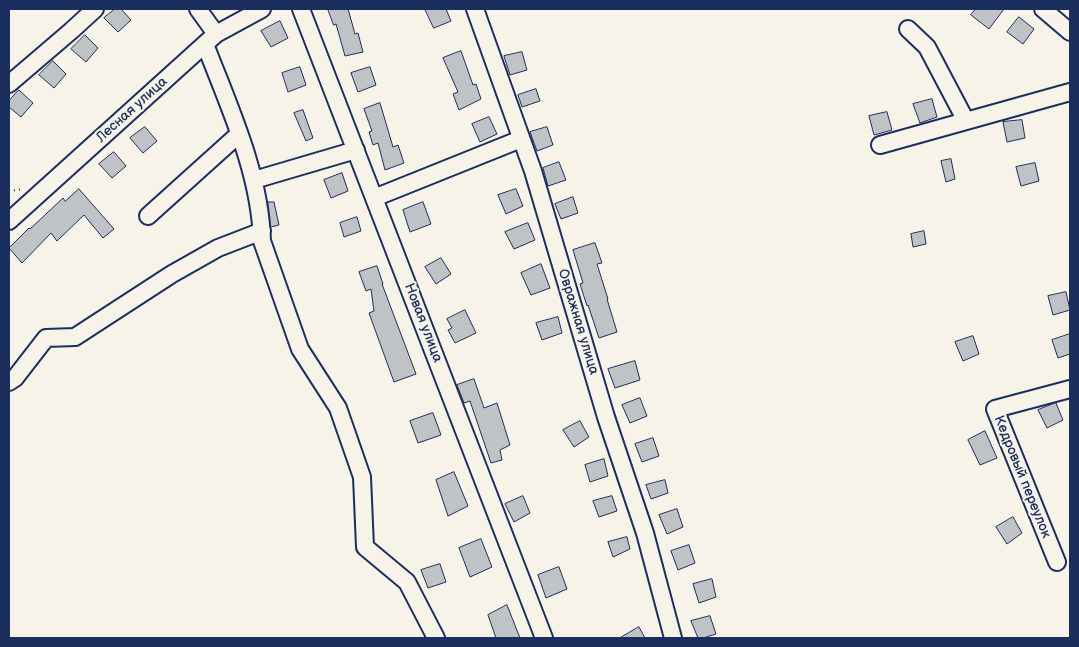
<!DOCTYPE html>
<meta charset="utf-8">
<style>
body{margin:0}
#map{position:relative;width:1079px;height:647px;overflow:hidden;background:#f7f3e8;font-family:"Balsamiq Sans",sans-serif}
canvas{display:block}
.frame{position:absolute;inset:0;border:10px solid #1b2f5e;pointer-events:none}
</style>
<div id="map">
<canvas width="1079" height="647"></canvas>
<div class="frame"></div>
</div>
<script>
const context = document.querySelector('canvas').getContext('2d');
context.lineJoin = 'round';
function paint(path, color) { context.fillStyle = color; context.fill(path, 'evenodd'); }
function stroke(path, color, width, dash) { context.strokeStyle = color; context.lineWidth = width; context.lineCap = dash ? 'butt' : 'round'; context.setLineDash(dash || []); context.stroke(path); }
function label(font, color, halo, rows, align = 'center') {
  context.font = font + ' "Balsamiq Sans",sans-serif'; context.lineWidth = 4; context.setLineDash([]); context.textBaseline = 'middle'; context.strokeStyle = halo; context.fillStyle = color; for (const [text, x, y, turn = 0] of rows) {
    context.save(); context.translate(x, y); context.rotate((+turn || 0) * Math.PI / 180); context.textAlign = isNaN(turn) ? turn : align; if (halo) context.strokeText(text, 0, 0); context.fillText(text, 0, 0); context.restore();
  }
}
const building = new Path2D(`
 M115 9H121L131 20 118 32 104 18Z
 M328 9H348L355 34 358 33 363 52 345 56 336 24 334 25Z
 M425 9H446L451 21 434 28Z
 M976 9H1004L989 29 971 15Z
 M1019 17 1034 29 1023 44 1007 32Z
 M280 21 288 38 271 47 261 31Z
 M85 35 98 48 86 62 71 49Z
 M461 51 473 85 476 84 481 99 459 110 453 94 458 92 443 58Z
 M522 52 527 70 510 75 504 56Z
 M53 61 66 74 54 88 39 75Z
 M300 67 306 85 288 92 282 73Z
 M370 67 376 85 358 92 351 73Z
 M536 89 540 101 522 107 518 95Z
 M19 90 33 103 21 117 9 107V101Z
 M932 99 937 117 920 123 913 104Z
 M380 103 393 147 398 145 404 163 385 170 378 143 373 145 369 132 372 131 364 109Z
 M303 110 313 138 306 141 294 113Z
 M887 112 892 130 874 135 869 116Z
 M489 117 497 134 480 142 472 124Z
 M1022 120 1025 138 1007 142 1003 122Z
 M145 127 157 141 143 153 130 138Z
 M547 127 553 145 537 151 530 132Z
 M114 152 126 166 112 178 99 164Z
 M951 159 955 179 946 182 941 161Z
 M559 162 566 180 548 186 543 168Z
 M1035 163 1039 181 1021 186 1016 167Z
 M342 173 348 191 331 198 324 180Z
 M79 189 114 229 103 238 84 215 57 241 51 233 22 263 9 248 29 228 30 229 63 198 65 201Z
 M516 189 523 206 506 214 498 195Z
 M573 197 578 213 561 219 555 204Z
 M268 202H274L279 225 271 227Z
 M423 202 431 224 410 232 403 210Z
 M357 217 361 231 344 237 340 223Z
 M528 223 535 240 514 249 505 232Z
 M924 231 926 244 913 247 911 234Z
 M595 243 602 263 597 264 608 299H607L617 332 599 338 588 305 587 306 580 284 583 283 573 250Z
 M441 258 451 274 436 284 425 267Z
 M541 264 550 288 531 295 521 273Z
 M377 266 383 284H382L416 374 394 382 369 313 374 311 371 289 366 291 359 272Z
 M1066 292 1070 310 1053 315 1048 296Z
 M465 310 476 333 455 343 448 330 452 328 447 319Z
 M558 317 562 333 542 340 536 323Z
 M1070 334V354L1058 358 1052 340Z
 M973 336 979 354 963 361 955 342Z
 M635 361 640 380 615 388 608 369Z
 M474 379 484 408 497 403 510 445 500 450 502 460 491 463 470 401 464 403 457 385Z
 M640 398 647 416 630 423 622 405Z
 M1056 403 1063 420 1047 428 1038 410Z
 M433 413 441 435 418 443 410 421Z
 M580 421 589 437 574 447 563 430Z
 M985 431 997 458 980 465 968 440Z
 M653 438 659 456 642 462 635 444Z
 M604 459 608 476 590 482 585 465Z
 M454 472 468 506 448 516 436 480Z
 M665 480 668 493 651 499 646 485Z
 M523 496 530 513 514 522 505 504Z
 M612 496 617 511 599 517 593 501Z
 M677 509 683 527 667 534 659 515Z
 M1013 517 1022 533 1007 544 996 527Z
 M627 537 630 549 613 557 608 542Z
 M481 539 492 567 470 577 459 548Z
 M689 545 695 563 678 570 671 551Z
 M440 564 446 582 428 588 421 570Z
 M559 567 567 589 546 598 538 575Z
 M712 579 716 597 699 603 693 584Z
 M507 605 520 638H496L488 615Z
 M710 616 716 634 703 638H698L691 621Z
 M639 627 645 638H620Z`);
paint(building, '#c0c3c5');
stroke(building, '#1b2f5e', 1);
const minor = new Path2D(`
 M198 9 216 34
 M301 9 544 638
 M475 9 533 171 606 417 645 533 673 638
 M1043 9 1070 32
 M908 29 927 47 966 121
 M205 44C229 107 260 172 262 241L300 349 338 408 362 477 365 547 407 582 436 638
 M9 84 71 31 95 9
 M880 145 1070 92
 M254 180 356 150
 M374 198 521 139
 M148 216 239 134
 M9 221 216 34 262 9
 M9 382 15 378 46 338 75 337 172 274 218 248 262 231
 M1057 562 995 409 1070 389`);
stroke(minor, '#1b2f5e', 20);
stroke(new Path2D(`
 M9 191 23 189`), '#1b2f5e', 2, [1, 4]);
stroke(minor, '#f7f3e8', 16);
label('14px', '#1b2f5e', '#f7f3e8', [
 ["Лесная улица",132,110,-42],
 ["Овражная улица",578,322,73],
 ["Новая улица",423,323,69],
 ["Кедровый переулок",1022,477,68]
]);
</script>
